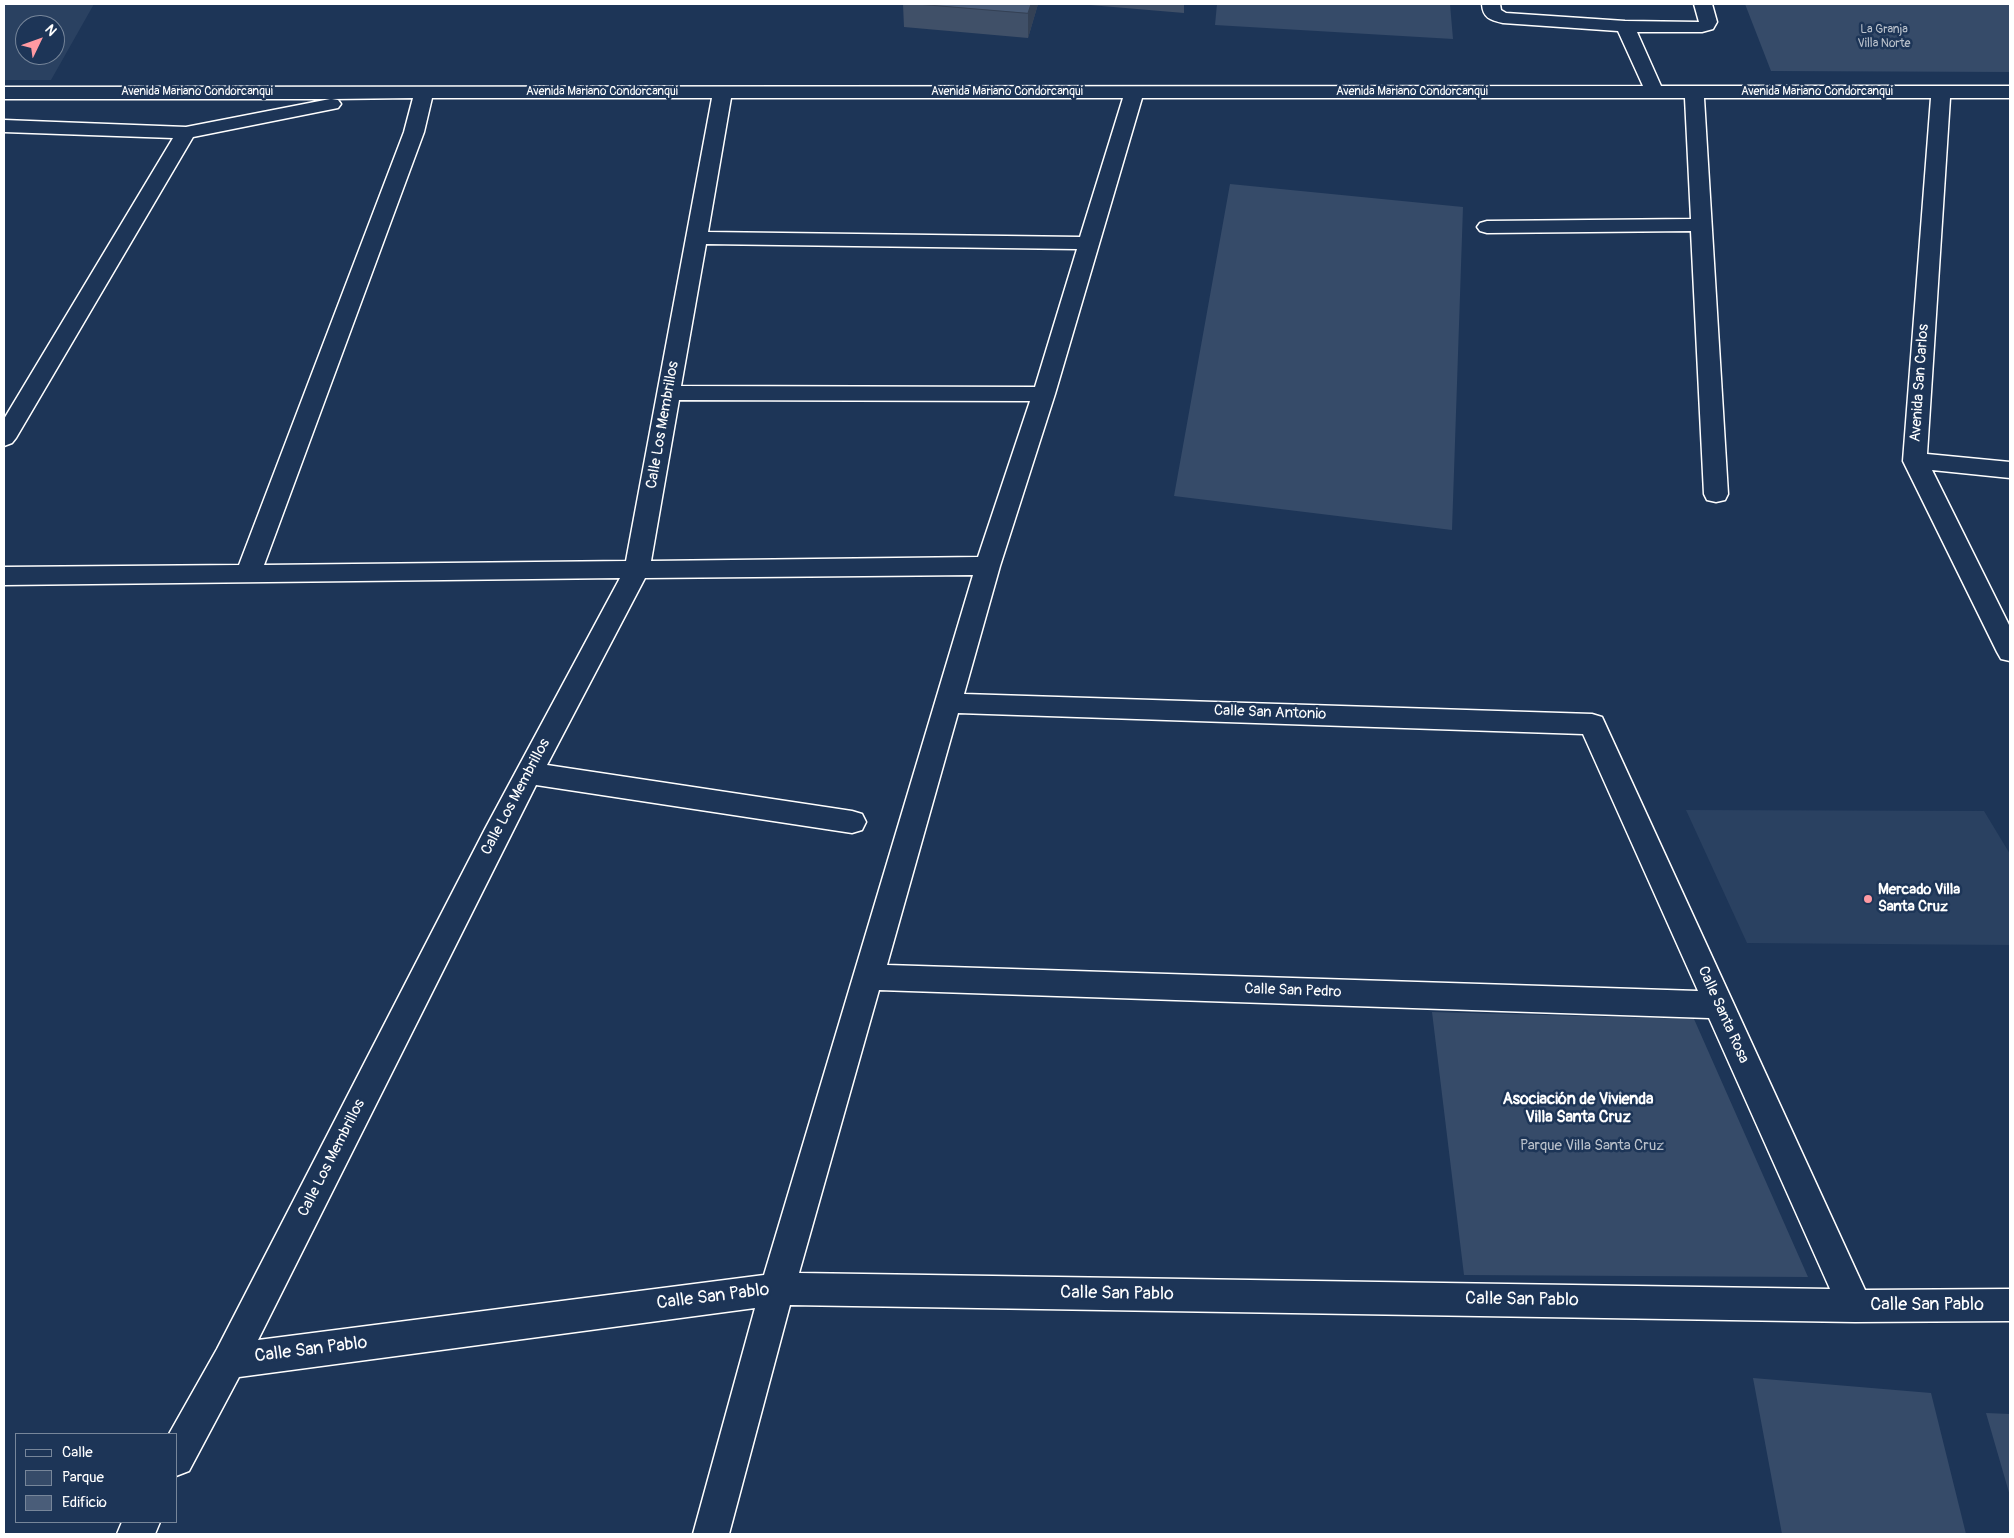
<!DOCTYPE html>
<html>
<head>
<meta charset="utf-8">
<style>
  body { margin:0 }
  #map { position:relative; width:2014px; height:1538px; overflow:hidden; background:#1d3557; font-family:Pangolin,sans-serif }
  canvas { display:block }
  .frame { position:absolute; inset:0; border:5px solid #fff; pointer-events:none }
  .legend { position:absolute; left:15px; top:1433px; width:162px; height:90px; box-sizing:border-box; background:#1d3557; border:1px solid #77869a; margin:0; padding:6px 9px; list-style:none; font-size:15px; color:#fff }
  .legend li { display:flex; align-items:center; gap:10px; height:25px }
  .legend b { width:25px; border:1px solid #77869a }
  .north { position:absolute; left:15px; top:15px; width:50px; height:50px; box-sizing:border-box; background:#1d3557; border:1px solid #77869a; border-radius:50%; rotate:48deg; font-size:14px; font-weight:700; line-height:20px; text-align:center; color:#fff }
  .north::after { content:''; display:block; margin:auto; width:18px; height:22px; background:#ff9aa2; clip-path:polygon(50% 0,100% 100%,50% 72%,0 100%) }
</style>
</head>
<body>
<div id="map">
<canvas width="2014" height="1538"></canvas>
<div class="frame"></div>
<ul class="legend">
<li><b style="height:6px;background:#1d3557"></b>Calle</li>
<li><b style="height:14px;background:#364b69"></b>Parque</li>
<li><b style="height:14px;background:#4a5d79"></b>Edificio</li>
</ul>
<div class="north">N</div>
</div>
<script>
const ctx = document.querySelector('canvas').getContext('2d');
ctx.lineJoin = 'round';
function paint(path, color) { ctx.fillStyle = color; ctx.fill(path, 'evenodd'); }
function strokePath(path, color, width, dash) { ctx.strokeStyle = color; ctx.lineWidth = width; ctx.lineCap = dash ? 'butt' : 'round'; ctx.setLineDash(dash || []); ctx.stroke(path); }
function write(font, color, halo, rows, align = 'center') {
  ctx.font = font + ' Pangolin,sans-serif'; ctx.lineWidth = 5; ctx.setLineDash([]); ctx.textBaseline = 'middle'; ctx.strokeStyle = halo; ctx.fillStyle = color; for (const [text, x, y, turn = 0] of rows) {
    ctx.save(); ctx.translate(x, y); ctx.rotate((+turn || 0) * Math.PI / 180); ctx.textAlign = isNaN(turn) ? turn : align; if (halo) ctx.strokeText(text, 0, 0); ctx.fillText(text, 0, 0); ctx.restore();
  }
}
const built = new Path2D(`
  M4,4H94L51,80H4ZM25,25H55V55H25Z
  M1686,810L1984,811L2010,854V945L1747,943Z`);
const green = new Path2D(`
  M1217,4H1450L1453,39L1215,25Z
  M1745,4H2010V72L1771,71Z
  M1230,184L1463,207L1452,530L1174,496Z
  M1432,1012L1694,1019L1808,1277L1464,1275Z
  M1753,1378L1931,1393L1966,1534H1782Z
  M1986,1413L2010,1414V1496Z`);
const minor = new Path2D(`
  M1482,4H1500L1501,10L1506,13L1625,21L1699,22L1694,4H1712L1717,22L1713,29L1702,32H1637L1661,86H2010V98H1950L1927,454L2010,462V478L1932,470L2010,627V661L2001,659L1997,652L1903,461L1931,98H1704L1728,494L1725,500L1716,502L1707,500L1704,494L1691,231L1487,233L1480,231L1477,227L1480,223L1487,221L1691,219L1685,98H1142L1055,394L1000,566L964,694L1592,714L1602,717L1865,1290L2010,1289V1321L1855,1322L790,1305L729,1534H693L755,1308L239,1377L189,1471L176,1476V1434H169L217,1349L485,829L620,578L4,585V567L239,565L404,132L413,98L332,99L338,100L341,104L338,108L193,137L16,438L12,443L4,446V419L173,138L4,132V120L186,127L330,99H4V87L1643,86L1618,31L1503,23C1490,20 1483,18 1482,4ZM432,98H712L626,561L264,565L424,132ZM731,98H1123L1080,237L708,232ZM706,244L1077,249L1035,387L681,386ZM679,400L1030,401L978,557L651,561ZM973,575L764,1275L258,1340L536,785L852,833L862,830L866,822L862,814L852,811L547,765L645,578ZM958,713L1583,734L1698,991L887,965ZM879,990L1709,1018L1830,1289L799,1273Z
  M122,1522H160L155,1534H117Z`);
const wall = new Path2D(`
  M903,4H1038L1028,38L904,27Z
  M1078,4H1184V13Z`);
const shadedWall = new Path2D(`
  M1031,4H1038L1028,38V13Z`);
const building = new Path2D(`
  M917,4H1031L1028,13Z`);
const markers = [
  [1868,899,5,"#ff9aa2"]
];
const farParknames = [
  ["La Granja",1884,30],
  ["Villa Norte",1884,44]
];
const farStreetnames = [
  ["Avenida Mariano Condorcanqui",197,92],
  ["Avenida Mariano Condorcanqui",602,92],
  ["Avenida Mariano Condorcanqui",1007,92],
  ["Avenida Mariano Condorcanqui",1412,92],
  ["Avenida Mariano Condorcanqui",1817,92]
];
const streetNames = [
  ["Avenida San Carlos",1920,383,-86],
  ["Calle Los Membrillos",663,425,-80],
  ["Calle San Antonio",1270,713,2],
  ["Calle Los Membrillos",516,797,-62],
  ["Calle San Pedro",1293,991,2],
  ["Calle Santa Rosa",1723,1015,66],
  ["Calle Los Membrillos",332,1158,-63]
];
const poiNames = [
  ["Mercado Villa",1878,890],
  ["Santa Cruz",1878,907]
];
const parkNames = [
  ["Parque Villa Santa Cruz",1592,1146]
];
const neighbourhoodNames = [
  ["Asociación de Vivienda",1578,1100],
  ["Villa Santa Cruz",1578,1118]
];
const nearStreetnames = [
  ["Calle San Pablo",1117,1294,1],
  ["Calle San Pablo",713,1297,-7],
  ["Calle San Pablo",1522,1300,1],
  ["Calle San Pablo",1927,1305],
  ["Calle San Pablo",311,1350,-7]
];
paint(built, '#2a4161');
paint(green, '#364b69');
strokePath(minor, '#fff', 3);
paint(minor, '#1d3557');
paint(wall, '#405068');
paint(shadedWall, '#344155');
paint(building, '#4a5d79');
strokePath(building, '#344155', 1);
for (const [x, y, r, color] of markers) { const dot = new Path2D(); dot.arc(x, y, r, 0, 2 * Math.PI); ctx.fillStyle = color; ctx.fill(dot); strokePath(dot, '#1d3557', 2); }
write('12px', '#b9c0ca', '#1d3557', farParknames);
write('12px', '#fff', '#1d3557', farStreetnames);
write('15px', '#fff', '#1d3557', streetNames);
write('bold 15px', '#fff', '#1d3557', poiNames, 'left');
write('15px', '#b9c0ca', '#1d3557', parkNames);
write('bold 16px', '#fff', '#1d3557', neighbourhoodNames);
write('18px', '#fff', '#1d3557', nearStreetnames);
</script>
</body>
</html>
